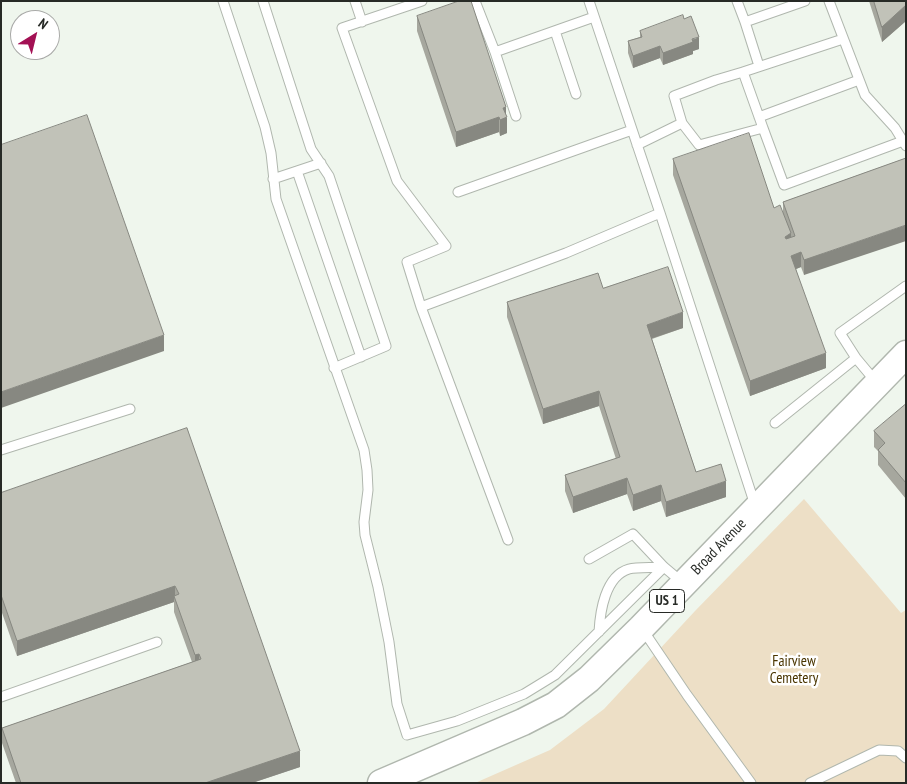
<!DOCTYPE html>
<html>
<head>
<meta charset="utf-8">
<style>
  body { margin:0 }
  #map { position:relative; width:907px; height:784px; overflow:hidden; background:#eff6ed; font-family:"PT Sans Narrow",sans-serif }
  canvas { display:block }
  .frame { position:absolute; inset:0; border:2px solid #272a26; pointer-events:none }
  .north { position:absolute; left:10px; top:10px; width:50px; height:50px; box-sizing:border-box; background:#fff; border:1px solid #a9aaa8; border-radius:50%; rotate:36deg; font-size:14px; font-weight:700; line-height:20px; text-align:center; color:#272a26 }
  .north::after { content:''; display:block; margin:auto; width:18px; height:22px; background:#a31154; clip-path:polygon(50% 0,100% 100%,50% 72%,0 100%) }
</style>
</head>
<body>
<div id="map">
<canvas width="907" height="784"></canvas>
<div class="frame"></div>
<div class="north">N</div>
</div>
<script>
const ctx = document.querySelector('canvas').getContext('2d');
ctx.lineJoin = 'round';
function paint(path, color) { ctx.fillStyle = color; ctx.fill(path, 'evenodd'); }
function strokePath(path, color, width, dash) { ctx.strokeStyle = color; ctx.lineWidth = width; ctx.lineCap = dash ? 'butt' : 'round'; ctx.setLineDash(dash || []); ctx.stroke(path); }
function write(font, color, halo, rows, align = 'center') {
  ctx.font = font + ' "PT Sans Narrow",sans-serif'; ctx.lineWidth = 5; ctx.setLineDash([]); ctx.textBaseline = 'middle'; ctx.strokeStyle = halo; ctx.fillStyle = color; for (const [text, x, y, turn = 0] of rows) {
    ctx.save(); ctx.translate(x, y); ctx.rotate((+turn || 0) * Math.PI / 180); ctx.textAlign = isNaN(turn) ? turn : align; if (halo) ctx.strokeText(text, 0, 0); ctx.fillText(text, 0, 0); ctx.restore();
  }
}
const green = new Path2D(`
  M804,499L901,613L906,610V783H475L550,750L604,709L695,611Z`);
const lane = new Path2D(`
  M223,1L265,127L271,153L276,199L364,450L367,470L368,490L364,522L365,535L378,587L389,642L397,704L407,735L457,721L524,694L555,675L664,567
  M263,1L311,149L329,176L386,346L334,368
  M355,1L362,22
  M475,1L495,52L594,17
  M589,1L660,213L755,505
  M737,1L745,22L805,1
  M829,1L865,95L895,128L906,146
  M745,22L759,66
  M555,31L576,94
  M495,52L516,116
  M743,72L843,39
  M759,117L859,80
  M763,128L784,185L903,141
  M637,145L682,123L674,96L716,80L743,72L763,128L699,145L682,123
  M297,171L361,357
  M273,179L321,163
  M458,192L632,130
  M421,307L407,262L446,246L397,181L342,28L422,1
  M876,382L856,358L840,333L906,286
  M775,423L856,358
  M1,450L130,409
  M508,540L421,307L566,253L660,213
  M589,559L633,534L664,567L683,583
  M643,630L687,695L751,783
  M599,632C600,612 605,576 629,569C637,567 654,568 664,567
  M1,697L157,642
  M810,783L879,750L898,751L906,758`);
const primary = new Path2D(`
  M381,783L523,722L556,705L589,679L641,628L906,354`);
const wall = new Path2D(`
  M869,1H906V21L882,42Z
  M417,16L506,115L507,133L500,136L499,132L456,147L417,31Z
  M684,19L699,49L693,51V54L663,65L660,58L633,68L628,53V41L640,37V31Z
  M906,158L804,275L801,267L796,269L826,368L750,396L673,175V159L774,208L783,213V202Z
  M507,302L683,328L652,339L696,472L726,497L666,517L661,501L633,511L627,494L573,513L565,491V475L616,459L599,406L543,424L507,317Z
  M906,404V499L878,465V451L874,447V431Z
  M187,428L300,767L252,783H16L2,743V728L192,662L174,612V602L17,656L1,610V493Z`);
const shadedWall = new Path2D(`
  M906,5V21L882,42V27Z
  M699,37V49L693,51V54L663,65V53Z
  M660,46V58L633,68V56Z
  M506,107V118L507,117V133L500,136V120L503,108Z
  M499,117V132L456,147V132Z
  M906,225V241L804,275V260Z
  M791,233V249L785,237Z
  M801,252V267L791,271V256Z
  M683,312V328L647,340V325Z
  M164,335V351L1,408V392Z
  M826,353V368L750,396V381Z
  M599,391V406L543,424V409Z
  M627,478V494L573,513V497Z
  M726,481V497L666,517V502Z
  M661,485V501L633,511V495Z
  M175,586V600L174,596V602L17,656V641Z
  M199,654V669L195,671V655Z
  M300,751V767L252,783H205Z`);
const building = new Path2D(`
  M459,1H471L506,107L503,108L507,117L500,120L499,117L456,132L417,16Z
  M874,1H906V5L882,27Z
  M683,15L684,19L691,16L699,37L692,39L693,42L663,53L660,46L633,56L628,41L642,37L640,31Z
  M87,115L164,335L1,392V145Z
  M749,133L774,208L780,205L791,233L785,237L786,239L795,236L783,202L906,158V225L804,260L801,252L791,256L826,353L750,381L673,159Z
  M668,267L683,312L647,325L696,472L721,464L726,481L666,502L661,485L633,495L627,478L573,497L565,475L620,457L599,391L543,409L507,302L598,273L603,288Z
  M906,404V483L878,450L885,443L874,431Z
  M187,428L300,751L205,783H21L2,728L201,659L199,654L195,655L174,596L179,594L175,586L17,641L1,595V493Z`);
const shields = [
  [667,601,35]
];
const shieldNames = [
  ["US 1",667,601]
];
const streetNames = [
  ["Broad Avenue",719,547,-46]
];
const parkNames = [
  ["Fairview",794,662],
  ["Cemetery",794,679]
];
paint(green, '#eddfc6');
strokePath(lane, '#b0b7ae', 11);
strokePath(primary, '#b0b7ae', 29);
strokePath(lane, '#fff', 9);
strokePath(primary, '#fff', 26);
paint(wall, '#a6a79e');
paint(shadedWall, '#878881');
paint(building, '#c1c2b8');
strokePath(building, '#878881', 1);
for (const [x, y, w] of shields) { const box = new Path2D(); box.roundRect(x - w / 2, y - 11.5, w, 23, 4); ctx.fillStyle = '#fff'; ctx.fill(box); strokePath(box, '#272a26', 1); }
write('bold 14px', '#272a26', null, shieldNames);
write('15px', '#272a26', '#fff', streetNames);
write('15px', '#4a3500', '#fff', parkNames);
</script>
</body>
</html>
